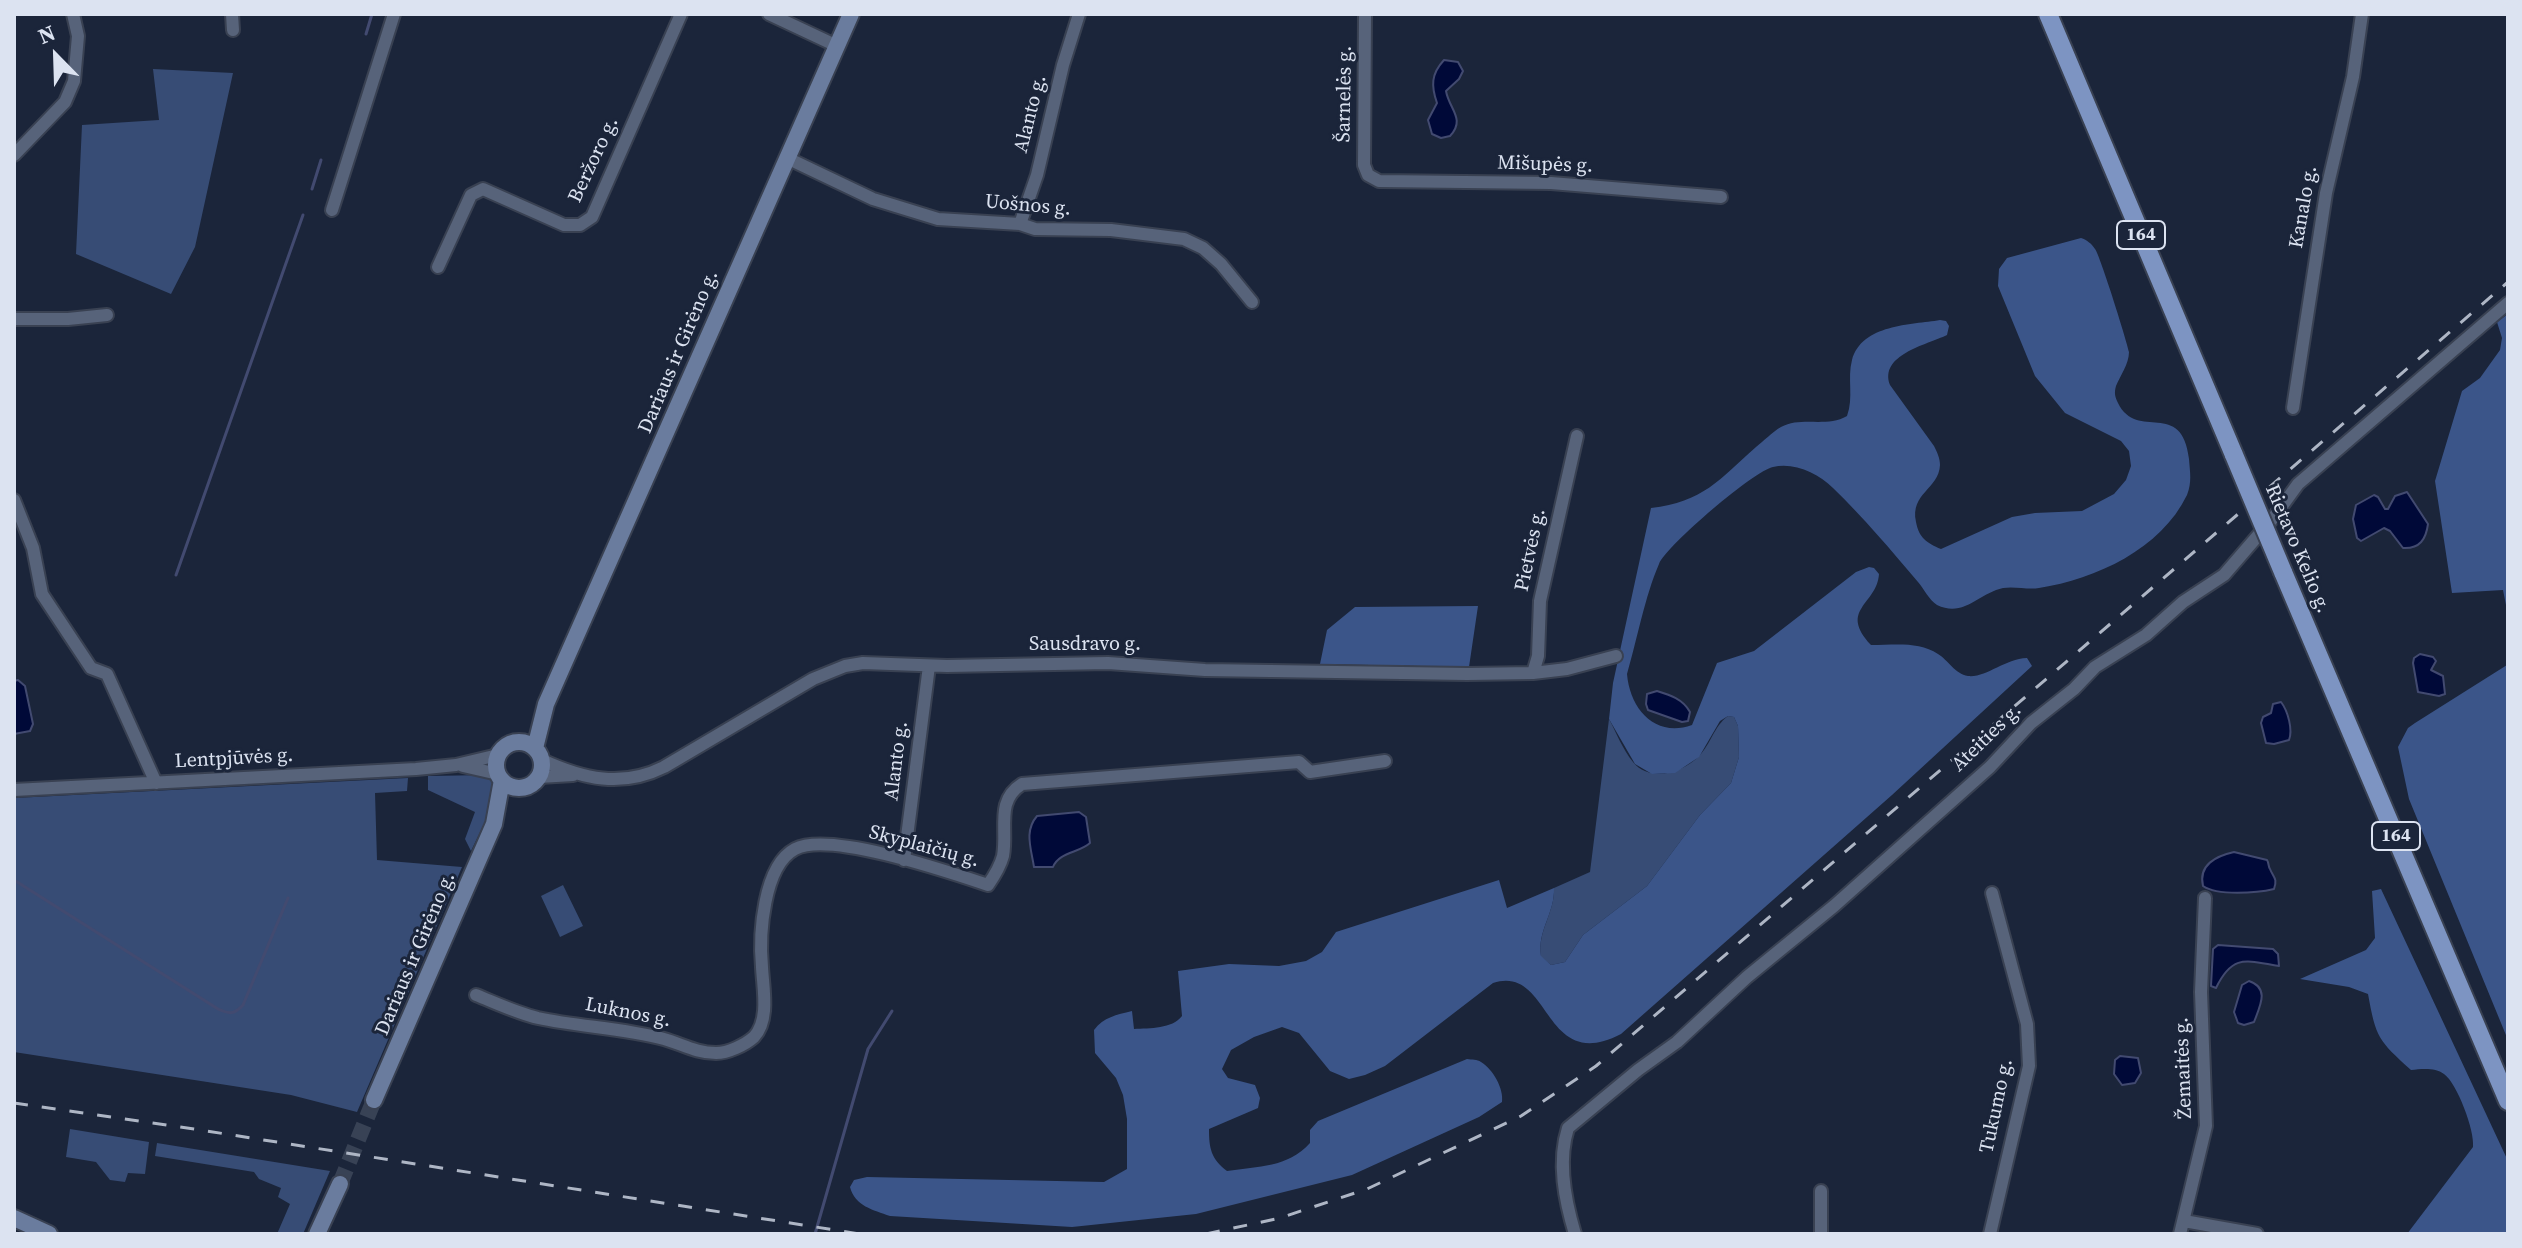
<!DOCTYPE html>
<html>
<head>
<meta charset="utf-8">
<style>
  body { margin:0 }
  #map { position:relative; width:2522px; height:1248px; overflow:hidden; background:#1b253a; font-family:"Source Serif 4",serif }
  canvas { display:block }
  .frame { position:absolute; inset:0; border:16px solid #dce3f1; pointer-events:none }
  .north { position:absolute; left:16px; top:16px; width:80px; height:80px; -webkit-text-stroke:6px #1b253a; paint-order:stroke; rotate:337deg; font-size:22px; font-weight:700; line-height:32px; text-align:center; color:#dce3f1 }
  .north::after { content:''; display:block; margin:auto; width:28px; height:36px; background:#dce3f1; clip-path:polygon(50% 0,100% 100%,50% 72%,0 100%) }
</style>
</head>
<body>
<div id="map">
<canvas width="2522" height="1248"></canvas>
<div class="frame"></div>
<div class="north">N</div>
</div>
<script>
const ctx = document.querySelector('canvas').getContext('2d');
ctx.lineJoin = 'round';
function paint(path, color) { ctx.fillStyle = color; ctx.fill(path, 'evenodd'); }
function strokePath(path, color, width, dash) { ctx.strokeStyle = color; ctx.lineWidth = width; ctx.lineCap = dash ? 'butt' : 'round'; ctx.setLineDash(dash || []); ctx.stroke(path); }
function write(font, color, halo, rows, align = 'center') {
  ctx.font = font + ' "Source Serif 4",serif'; ctx.lineWidth = 6; ctx.setLineDash([]); ctx.textBaseline = 'middle'; ctx.strokeStyle = halo; ctx.fillStyle = color; for (const [text, x, y, turn = 0] of rows) {
    ctx.save(); ctx.translate(x, y); ctx.rotate((+turn || 0) * Math.PI / 180); ctx.textAlign = isNaN(turn) ? turn : align; if (halo) ctx.strokeText(text, 0, 0); ctx.fillText(text, 0, 0); ctx.restore();
  }
}
const green = new Path2D(`
  M153,69L233,73L195,247L171,294L76,254L82,125L159,120Z
  M1728,716L1734,717L1738,726L1739,757L1731,783L1700,815L1647,886L1583,935L1565,962L1551,965L1541,957C1537,931 1555,913 1554,888L1590,872L1609,719C1616,732 1623,750 1633,762C1650,783 1683,773 1699,756C1711,744 1714,726 1728,716Z
  M487,775L496,786L495,801L471,851L465,839L475,812L428,790V776Z
  M408,778L407,791L375,793L377,860L462,867L357,1112L291,1095L14,1052V798Z
  M563,885L583,926L560,937L541,896Z
  M70,1129L149,1142L145,1174L128,1173L125,1182L110,1180L96,1162L66,1157Z
  M157,1143L330,1171L303,1234H277L290,1204L278,1197L281,1188L259,1179L254,1172L155,1156Z`);
const forest = new Path2D(`
  M2081,238C2087,240 2092,244 2095,249C2100,255 2128,345 2129,352C2129,364 2120,376 2116,386C2114,393 2115,397 2118,403C2137,442 2182,398 2189,459C2190,473 2192,482 2187,495C2161,549 2096,579 2039,588C2028,590 2015,586 2003,588C1979,593 1964,618 1937,605C1929,600 1924,589 1918,582C1891,550 1863,517 1833,488C1818,473 1794,462 1773,467C1755,470 1667,545 1659,564C1645,596 1637,640 1627,674C1630,709 1655,738 1692,725L1717,663L1754,651L1856,572L1869,567L1874,568L1879,574C1877,605 1838,609 1871,645C1894,645 1919,641 1938,654C1948,660 1955,674 1968,676C1986,678 2004,659 2027,658L2032,666L1892,795L1621,1034C1542,1075 1552,964 1493,983L1385,1066L1365,1075L1349,1079L1330,1071L1299,1033L1282,1027L1254,1037L1231,1050L1222,1069L1228,1078L1255,1085L1260,1098L1258,1108L1209,1129C1209,1148 1211,1159 1227,1171C1259,1166 1287,1168 1310,1143V1130L1318,1121L1467,1059C1472,1060 1477,1059 1481,1062C1493,1069 1504,1089 1502,1102L1479,1117L1352,1175L1196,1214L1072,1227L890,1216C873,1210 855,1206 850,1187L854,1180L867,1177L1104,1182L1127,1169V1119L1123,1095L1116,1078L1095,1053L1094,1030C1104,1017 1116,1015 1132,1011L1134,1029C1150,1028 1172,1029 1182,1016L1178,971L1229,964L1279,966L1306,961L1322,952L1336,932L1499,880L1507,908L1554,888C1555,913 1537,931 1541,956L1551,965L1565,962L1583,935L1647,886L1700,815L1731,783L1739,757L1738,726L1734,717L1728,716L1720,721L1699,757L1675,773L1652,774L1635,764L1609,719L1613,683L1651,508C1703,502 1719,480 1756,447C1764,441 1772,432 1781,427C1802,416 1826,428 1847,416C1854,397 1847,379 1852,360C1862,324 1911,325 1940,320L1946,321L1949,326L1947,335C1926,345 1879,355 1890,385L1934,446C1937,452 1940,458 1940,465C1939,489 1910,493 1916,522C1919,538 1927,543 1941,549L2012,517L2035,513L2082,511L2114,494L2126,480L2131,466L2129,451L2121,441L2065,413L2035,376L1998,286L1999,269L2007,258Z
  M2508,314V615L2503,590L2452,593L2435,481L2462,391L2480,378L2500,350L2502,338L2497,322Z
  M1478,606L1469,667L1320,664L1327,630L1355,607Z
  M2508,658V1040L2409,799L2398,747L2408,728L2415,723L2507,665Z
  M2381,889L2508,1161V1234H2407L2473,1147C2475,1131 2457,1083 2444,1074C2435,1067 2421,1069 2411,1070C2378,1040 2376,1038 2368,994L2349,987L2300,979L2366,950L2375,938L2372,891Z`);
const water = new Path2D(`
  M1444,60L1458,62L1463,71L1459,79L1446,91C1449,109 1466,119 1450,136L1441,138L1432,134L1428,120L1437,103C1431,86 1431,74 1444,60Z
  M2407,492L2428,524C2426,539 2420,549 2403,548L2390,531L2384,528L2361,541L2357,538L2353,519L2356,505L2374,495L2378,497L2385,509H2388L2395,496Z
  M2420,654L2433,657L2436,661L2431,670L2443,676L2445,694L2439,696L2418,692L2413,663L2414,658Z
  M18,680L25,686L33,724L30,731L14,734V681Z
  M1657,691C1670,695 1683,699 1690,712L1688,721L1682,722L1648,710L1646,704L1647,694Z
  M2281,702C2288,711 2293,730 2289,740L2274,744L2266,743L2261,723L2263,717L2271,713L2273,704Z
  M1079,812L1086,817L1090,843C1079,853 1059,852 1053,867H1034C1031,848 1024,831 1037,816Z
  M2234,852L2267,860C2269,863 2268,866 2270,869C2273,877 2278,878 2274,889C2257,893 2217,896 2203,886C2198,865 2216,856 2234,852Z
  M2218,945L2273,949L2278,954L2279,966C2247,961 2233,953 2216,988L2211,986L2213,949Z
  M2249,981C2270,988 2260,1006 2254,1022L2244,1025L2238,1023L2234,1012L2242,985Z
  M2120,1056L2138,1058L2141,1073L2135,1083L2122,1085L2114,1074L2115,1060Z`);
const stream = new Path2D(`
  M366,34L372,14
  M312,189L321,160
  M176,575L303,215
  M14,880L218,1009C229,1014 234,1015 243,1005L288,898
  M815,1234L868,1049L892,1011`);
const secondaryTunnel = new Path2D(`
  M340,1184L374,1100`);
const street = new Path2D(`
  M232,14L233,30
  M769,14L837,46
  M1365,14L1364,165L1368,175L1379,181L1551,183L1721,197
  M14,155L65,102L74,81L78,36L73,14
  M787,158L873,199L938,219L1020,224L1035,229L1111,230L1184,239L1203,248L1221,264L1252,302
  M332,210L394,14
  M1020,224L1037,175L1063,65L1079,14
  M438,267L471,195L483,189L564,225H580L592,217L681,14
  M14,319H68L107,315
  M2293,408L2326,193L2353,77L2362,14
  M14,500L33,548L42,594L91,668L107,674L156,783
  M1533,673L1538,656L1540,601L1577,436
  M542,760C583,779 622,788 664,767L813,679L845,666L863,663L947,666L1108,663L1205,670L1467,674L1533,673L1567,669L1616,656
  M463,766L498,774
  M539,777L573,775
  M14,790L416,769L456,765L498,755
  M904,860L929,666
  M476,995C496,1003 517,1013 538,1018C580,1027 623,1028 664,1039C682,1044 696,1053 716,1053C728,1053 745,1045 754,1037C770,1020 763,988 762,967C759,935 763,866 795,849C830,831 949,872 988,885C995,875 1000,867 1003,856C1008,829 995,801 1022,784L1299,762L1310,772L1385,761
  M1821,1191V1234
  M2184,1221L2257,1234
  M1575,1234C1565,1201 1557,1162 1568,1128L1638,1070L1677,1042L1747,977L1834,906L1990,767L2031,723L2074,689L2095,667L2146,635L2183,602L2224,575L2274,517L2298,484L2508,303
  M1990,1234L2029,1066L2027,1024L1992,893
  M2180,1234L2206,1126L2201,992L2205,898`);
const secondary = new Path2D(`
  M496 765a23 23 0 1 1 46 0a23 23 0 1 1-46 0Z
  M535,748L546,704L851,14
  M374,1100L494,824L502,780
  M14,1218L49,1234
  M317,1234L340,1184`);
const primary = new Path2D(`
  M2048,14L2234,455
  M2283,572L2508,1101`);
const rail = new Path2D(`
  M14,1103L194,1129L860,1234
  M1206,1234L1280,1218L1367,1189L1521,1116L1596,1066L2508,282`);
const primaryBridge = new Path2D(`
  M2234,455L2283,572`);
const shields = [
  [2141,235,48],
  [2396,836,48]
];
const shieldNames = [
  ["164",2141,235],
  ["164",2396,836]
];
const streetNames = [
  ["Šarnelės g.",1345,94,-89],
  ["Alanto g.",1031,114,-76],
  ["Beržoro g.",594,160,-65],
  ["Mišupės g.",1545,165,2],
  ["Uošnos g.",1028,206,5],
  ["Kanalo g.",2304,207,-80],
  ["Dariaus ir Girėno g.",679,352,-67],
  ["Rietavo Kelio g.",2297,549,67],
  ["Pietvės g.",1531,550,-78],
  ["Sausdravo g.",1085,645],
  ["Ateities g.",1987,738,-44],
  ["Lentpjūvės g.",234,759,-3],
  ["Alanto g.",897,761,-83],
  ["Skyplaičių g.",924,847,15],
  ["Dariaus ir Girėno g.",416,954,-67],
  ["Luknos g.",628,1013,11],
  ["Žemaitės g.",2184,1068,-92],
  ["Tukumo g.",1997,1106,-78]
];
paint(green, '#374c75');
paint(forest, '#3b5589');
paint(water, '#000938');
strokePath(water, '#424a70', 2);
strokePath(stream, '#424a70', 3);
strokePath(secondaryTunnel, '#384255', 16, [16, 8]);
strokePath(street, '#394152', 16);
strokePath(secondary, '#394152', 20);
strokePath(primary, '#394152', 22);
strokePath(street, '#57637a', 12);
strokePath(secondary, '#6a7c9e', 16);
strokePath(primary, '#7d94c2', 18);
strokePath(rail, '#aeb6c5', 3, [14, 14]);
strokePath(primaryBridge, '#394152', 22, []);
strokePath(primaryBridge, '#7d94c2', 18);
for (const [x, y, w] of shields) { const box = new Path2D(); box.roundRect(x - w / 2, y - 14, w, 28, 6); ctx.fillStyle = '#1b253a'; ctx.fill(box); strokePath(box, '#dce3f1', 2); }
write('bold 18px', '#dce3f1', null, shieldNames);
write('20px', '#dce3f1', '#1b253a', streetNames);
</script>
</body>
</html>
